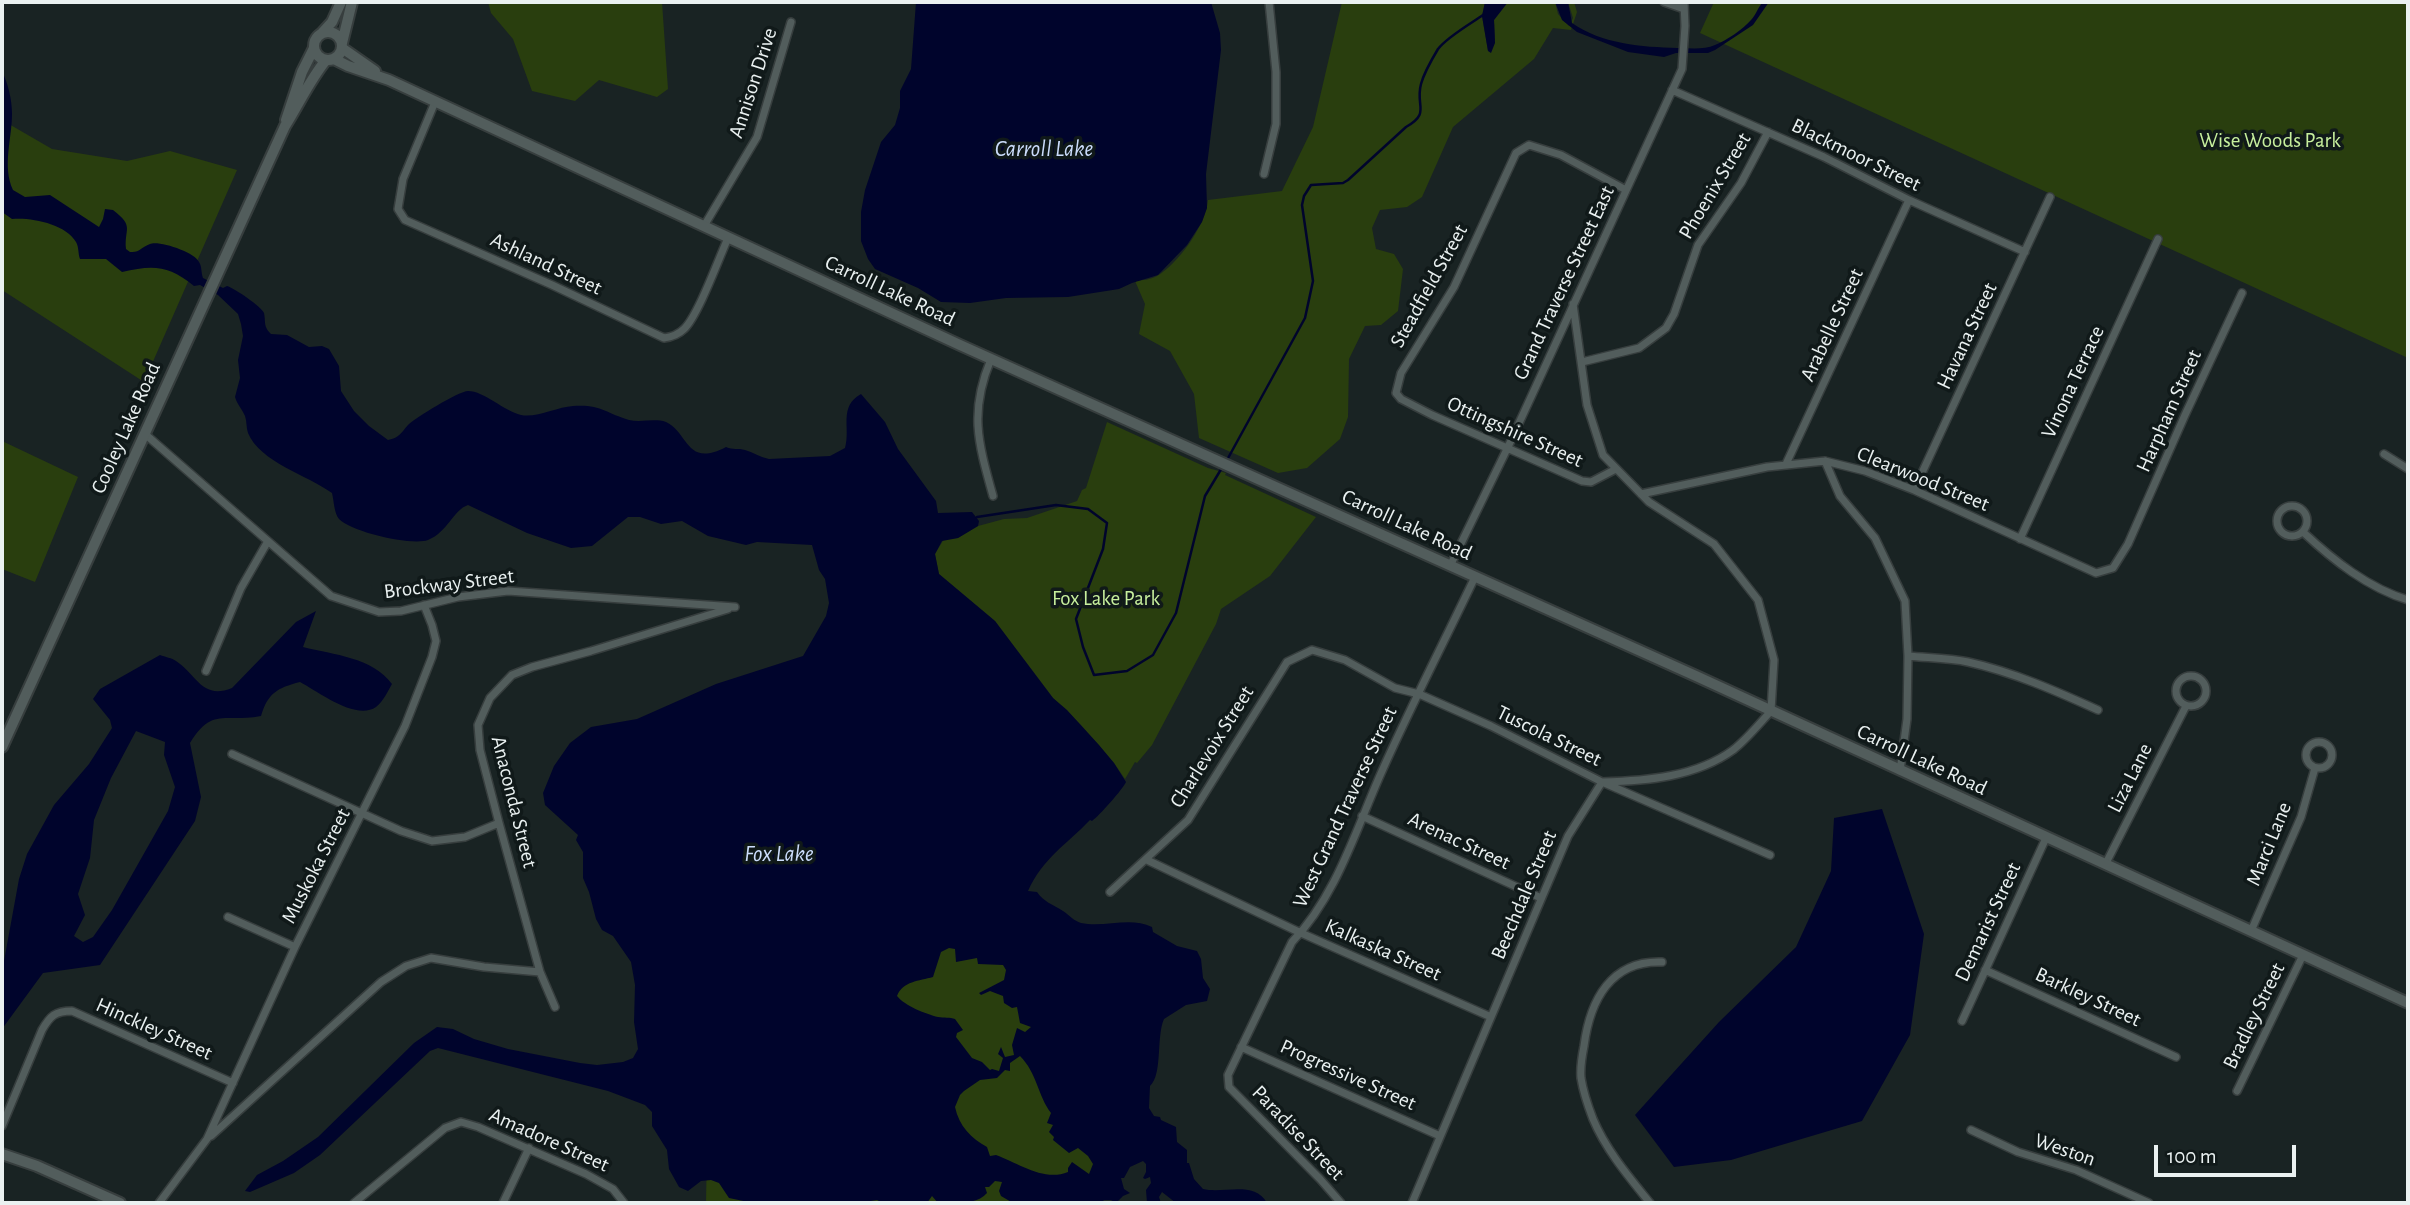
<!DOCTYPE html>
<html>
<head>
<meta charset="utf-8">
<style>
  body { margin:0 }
  #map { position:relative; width:2410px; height:1205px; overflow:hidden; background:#192323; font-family:"Alegreya Sans",sans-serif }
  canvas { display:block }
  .frame { position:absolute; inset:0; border:4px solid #eaf1f1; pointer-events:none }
  .scale { position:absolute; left:2154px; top:1145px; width:142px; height:32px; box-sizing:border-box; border:4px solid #eaf1f1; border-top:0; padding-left:9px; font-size:21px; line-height:24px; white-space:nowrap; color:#eaf1f1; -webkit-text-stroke:5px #101919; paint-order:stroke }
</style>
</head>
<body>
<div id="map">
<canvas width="2410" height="1205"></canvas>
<div class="frame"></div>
<div class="scale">100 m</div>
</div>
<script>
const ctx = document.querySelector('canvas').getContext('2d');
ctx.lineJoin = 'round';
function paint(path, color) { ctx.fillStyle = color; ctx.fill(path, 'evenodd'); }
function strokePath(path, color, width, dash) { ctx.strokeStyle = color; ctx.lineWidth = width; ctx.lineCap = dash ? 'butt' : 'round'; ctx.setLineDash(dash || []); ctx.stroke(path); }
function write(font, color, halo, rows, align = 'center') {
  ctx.font = font + ' "Alegreya Sans",sans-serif'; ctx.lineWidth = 7; ctx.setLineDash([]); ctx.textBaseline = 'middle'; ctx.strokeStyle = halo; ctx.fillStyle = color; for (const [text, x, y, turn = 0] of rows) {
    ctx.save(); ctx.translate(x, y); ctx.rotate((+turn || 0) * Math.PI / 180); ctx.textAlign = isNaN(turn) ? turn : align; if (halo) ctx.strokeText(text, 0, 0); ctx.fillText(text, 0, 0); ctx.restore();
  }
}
const green = new Path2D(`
  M488,2H662L668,89L657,97L599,80L575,101L532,91L513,39L491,13Z
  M1342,2H1485L1482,16L1488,51L1495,39L1494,20L1508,2H1555L1558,14L1569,26L1573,18L1568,2H1574L1577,12L1571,30L1553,28L1534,59L1453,127L1422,197L1407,207L1380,210L1372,228L1376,249L1394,254L1403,269L1398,311L1381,325L1365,326L1349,359L1348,417L1340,439L1307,468L1278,473L1199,438L1194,394L1170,351L1139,334L1145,304L1135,281C1143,280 1150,280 1157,276C1178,264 1206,225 1208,200L1282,191L1313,127Z
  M1714,2H2408V358L1700,33Z
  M2,120L52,149L127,161L170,151L237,170L144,382L2,290Z
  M1107,422L1208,468L1226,473L1225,475L1316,517L1270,576L1221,609L1216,624L1152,745L1137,763L1135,762L1125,779L1114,763L1080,724L1053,698L995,621L939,574L935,554L944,539L958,538L978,526L1004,519L1027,518L1077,501L1082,490L1086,488Z
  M2,441L78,477L35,582L2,569Z
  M914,935L1013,938L1107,1172L1048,1203H706L707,1147Z`);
const water = new Path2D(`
  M916,2H1211L1220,33L1221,50L1206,174L1207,208L1202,222L1187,245L1158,275L1132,283L1119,289L1068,297L1006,298L970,303L941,302L918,288L875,269L868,259L861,241V212L865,190L881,142L895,125L900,108V91L911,69Z
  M1485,2H1508L1494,20L1495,43L1491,53L1488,51L1482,16Z
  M1555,2H1568L1572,23C1602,44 1642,47 1677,48C1690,48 1704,50 1715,45C1727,40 1742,30 1751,20C1756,15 1758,7 1763,2H1769L1753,25L1715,50L1708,53H1676L1664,57L1628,52L1577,32L1562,20Z
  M2,71C8,84 12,99 12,114C12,139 2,166 13,190L25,197L50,195L99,227L103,219L105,209L113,210C135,227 124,228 126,249L130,252C140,253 141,247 150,244C158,240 195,252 199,262C202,266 201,273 203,278L223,288L227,286C234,288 262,307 264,313C266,323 263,326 271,334L287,335L309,347L322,346L329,349L339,366L341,391L354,411L369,426L388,440C399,438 401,433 408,425C415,418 459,391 468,391C484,391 504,411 521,415C537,418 557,407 573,406C600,404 606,413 629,420C641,423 654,418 666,422C689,433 686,468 726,447C733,450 738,448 745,450C753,452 759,457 769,459L830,456L845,448C851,428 838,407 861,394L885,422L898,449L936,501L938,513L972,512L979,521L978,526L958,538L942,541L935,554L939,574L995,621L1053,698L1067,710L1099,745L1114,763L1126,782C1123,789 1099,816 1092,821L1090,820C1066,845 1043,858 1028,891L1037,892C1044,902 1052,904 1063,911C1069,915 1074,921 1081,923C1105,928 1130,916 1152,927L1153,932L1177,946L1197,951L1201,959L1203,978L1210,989L1207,1001L1186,1005L1164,1019C1156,1037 1163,1074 1150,1086L1149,1108L1154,1116L1160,1117L1161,1120L1176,1127L1177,1142L1187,1150V1163H1189L1194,1179L1203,1189C1224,1194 1254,1180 1267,1203H1176L1162,1192L1159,1197L1161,1203H1147L1146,1190L1151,1183L1150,1177L1145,1179L1143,1178L1146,1172V1164L1143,1161L1130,1167L1124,1178H1121L1124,1189L1130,1193L1123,1196L1116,1203L1111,1200H1104L1101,1203H1013L1001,1196L999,1191L1002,1182L995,1181L989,1187H985L987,1193C977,1205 954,1203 938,1203L932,1196L927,1203H883L877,1200L858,1203H753L729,1198L719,1183L711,1180L701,1181L688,1191L679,1187L669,1169L667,1150L652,1126V1112L645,1105L608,1091L438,1048L430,1051L320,1155L294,1173L250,1192L245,1191L257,1175L283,1161L318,1137L414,1043L437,1027L453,1029L474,1039L508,1049L580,1063L597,1065L623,1062L633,1058L638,1049L634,1022L635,985L631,962L613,936L602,930L596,919L589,892L583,878V852L576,840L578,835L545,805L543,793L554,766L570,743L591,727L637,719L716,684L803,656L826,616L829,603L825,579L819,570L812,545L757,542L746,545L708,536L682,521L661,524L640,517H628L592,546L571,548L527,533L468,505C453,510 448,532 428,540C412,546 351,532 339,519C334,513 334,501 332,493C307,475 260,462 248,433C246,427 247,422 245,416C242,409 237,404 235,397L240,378L238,360L243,336L241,324L238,314L218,295L200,285L194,286C168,265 153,265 122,272L106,259H80C78,254 79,247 76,242C66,224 31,217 12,219L2,212ZM949,948L955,949L956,962L977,958L978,964L1003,965L1006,970L1004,980L979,993L981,995L990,991L1003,996L1004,1003L1012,1008L1017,1007L1020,1023L1031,1027L1025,1032L1017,1028L1012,1045L1014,1055L1005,1057L1001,1047L998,1054L1003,1058L999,1071L992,1069L990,1070L982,1062L972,1058L956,1037L957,1033L963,1030L955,1019C950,1017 944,1018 938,1017C926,1014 905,1006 897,996C903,981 919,981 933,977L941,952ZM1020,1056C1037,1073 1038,1096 1051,1113L1047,1123L1053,1125L1049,1132L1054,1137L1053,1140L1069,1153L1078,1148L1088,1156L1093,1164L1089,1174L1072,1162L1068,1168V1172C1044,1182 1018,1163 996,1155L990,1156L987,1147C971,1138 959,1126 955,1107L960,1095L964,1091L980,1080L997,1078L1005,1070L1010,1071V1063Z
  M316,611L303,647C334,655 372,657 392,684C388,691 383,702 376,707C356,721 319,692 300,682C277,688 268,693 261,716C224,723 212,707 190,743L201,797L195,821L100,965L43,973L2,1029V972L19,879L27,854L54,805L89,764L112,728L110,720L93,699L100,689L160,655C165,657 172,658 176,661C197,675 202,700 232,688L296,622ZM136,731L165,742L164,755L175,787L168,811L112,910L93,937L83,942L74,936L85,915L78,894L90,858L94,820L111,778Z
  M1882,809L1924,934L1910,1035L1862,1121L1731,1160L1674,1167L1635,1115L1719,1022L1796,947L1831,871L1834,818Z`);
const stream = new Path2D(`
  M1227,460L1305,318L1313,281L1302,205L1304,196L1311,185L1343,183L1348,180L1406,127C1431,113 1415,106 1421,84C1424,73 1432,59 1438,49C1447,37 1470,24 1483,15
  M977,517L1056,505L1088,509L1107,523L1103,549L1076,619L1083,647L1094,675L1127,671L1153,655L1176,613L1205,496L1223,466`);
const street = new Path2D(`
  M1664,2L1684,9
  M1672,90L1824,157L1909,200L2025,252
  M435,102L403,179L398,209L405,220L552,285L664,338C672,337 678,335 684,329C698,316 719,258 728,238
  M1264,174L1276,124V72L1269,2
  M704,226L757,137L791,22
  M991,359C969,412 978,442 993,496
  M1582,362L1639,348L1666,328L1674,314L1698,245L1741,183L1768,132
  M145,434L331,596L379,612L401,611L458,597L508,591L735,607
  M2384,454L2408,469
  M1825,461L1840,496L1875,538L1905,601L1908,656L1907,719L1900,771
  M1786,464L1909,200
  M1616,469L1591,482L1582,481L1432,415L1401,399L1396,393L1401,373L1454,287L1516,153L1529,145L1561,155L1626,190
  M1914,490L2050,197
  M1641,494L1767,467L1825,461L1865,471L1914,490L2096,573L2113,568L2128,544L2185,415L2242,293
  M2277 521a15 15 0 1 1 30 0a15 15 0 1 1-30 0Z
  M2303,532C2333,560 2368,588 2408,600
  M2020,539L2158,239
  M1450,566L1508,447L1682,69L1685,26L1684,2
  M1908,656C1928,658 1949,658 1968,662C2013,672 2056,691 2098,710
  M206,671L241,588L268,541
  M2176 691a15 15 0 1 1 30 0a15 15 0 1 1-30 0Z
  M2306 755a13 13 0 1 1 26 0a13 13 0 1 1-26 0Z
  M232,754L401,831L432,841L465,837L499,823
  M1362,816L1541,898
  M1147,860L1301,933L1491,1017
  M2105,865L2186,706
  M1110,892L1188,820L1287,662L1312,650L1345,660L1395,688L1419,694L1491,726L1602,782L1770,855
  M228,917L295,947
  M2251,931L2301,817L2315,768
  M1985,970L2176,1057
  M555,1007L540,972L499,823L480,750L478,725L490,698L512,675L532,667L591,651L728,609
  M1962,1021L2046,838
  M1241,1047L1440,1136
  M2237,1091L2303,955
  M2,1126L42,1030C50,1016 55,1011 72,1011L233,1083
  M1971,1130L2018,1152L2076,1170L2149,1203
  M211,1136L381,982L406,966L431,958L484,967L540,972
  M159,1203L207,1139L295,947L405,726L432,657L436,641L432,625L424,605
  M354,1203L445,1128L461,1122L478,1127L586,1174L613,1189L624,1203
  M503,1203L529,1148
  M1341,1203L1320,1179L1229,1087L1228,1075L1292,942C1337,895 1356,829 1382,771C1411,706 1444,642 1475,577
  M1412,1203L1568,836L1602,782C1646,781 1696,777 1733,750C1747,739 1759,724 1771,711L1774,660L1758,600L1714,544L1649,502L1603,455L1587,405L1573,304
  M1650,1203C1629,1177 1606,1150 1593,1119C1588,1106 1583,1091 1581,1078C1580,1068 1582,1056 1584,1046C1590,1000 1611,960 1662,962`);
const secondary = new Path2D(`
  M314 46a14 14 0 1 1 28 0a14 14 0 1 1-28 0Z
  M322,33L332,22L341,2
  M342,43L352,2
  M342,48L375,71
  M334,59L348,66L389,80L960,345L1696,676L2408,1003
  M286,120L302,72L314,48
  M2,747L285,126C299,104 309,81 326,60
  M2,1154L37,1166L120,1203`);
const streetNames = [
  ["Annison Drive",753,83,-72],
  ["Blackmoor Street",1856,155,26],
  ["Phoenix Street",1715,186,-59],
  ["Ashland Street",546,264,25],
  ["Grand Traverse Street East",1564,283,-65],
  ["Steadfield Street",1429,286,-61],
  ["Carroll Lake Road",890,291,25],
  ["Arabelle Street",1832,325,-65],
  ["Havana Street",1967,336,-65],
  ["Vinona Terrace",2073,382,-65],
  ["Harpham Street",2169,411,-66],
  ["Cooley Lake Road",126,428,-66],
  ["Ottingshire Street",1515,432,24],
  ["Clearwood Street",1923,479,22],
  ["Carroll Lake Road",1407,525,25],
  ["Brockway Street",449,584,-7],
  ["Tuscola Street",1549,736,26],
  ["Charlevoix Street",1212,747,-58],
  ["Carroll Lake Road",1922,760,25],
  ["Liza Lane",2130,778,-63],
  ["Anaconda Street",514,802,76],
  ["West Grand Traverse Street",1345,807,-65],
  ["Arenac Street",1459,841,25],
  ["Marci Lane",2269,844,-68],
  ["Muskoka Street",316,866,-63],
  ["Beechdale Street",1524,895,-67],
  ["Demarist Street",1988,922,-65],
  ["Kalkaska Street",1383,950,24],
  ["Barkley Street",2088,997,25],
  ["Bradley Street",2254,1016,-64],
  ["Hinckley Street",154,1029,24],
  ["Progressive Street",1348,1075,24],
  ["Paradise Street",1298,1133,46],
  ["Amadore Street",549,1140,24],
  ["Weston",2065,1150,19]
];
const parkNames = [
  ["Wise Woods Park",2270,141],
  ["Fox Lake Park",1106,599]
];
const waterNames = [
  ["Carroll Lake",1044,149],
  ["Fox Lake",779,854]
];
paint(green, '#293e0e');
paint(water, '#00042c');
strokePath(stream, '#00042c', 2.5);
strokePath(street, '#373e3e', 10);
strokePath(secondary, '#373e3e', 14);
strokePath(street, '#525d5c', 7);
strokePath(secondary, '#525d5c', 10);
write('21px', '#eaf1f1', '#101919', streetNames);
write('21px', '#c7ef9d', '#101919', parkNames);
write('italic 23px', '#cbdcfb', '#101919', waterNames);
</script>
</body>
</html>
